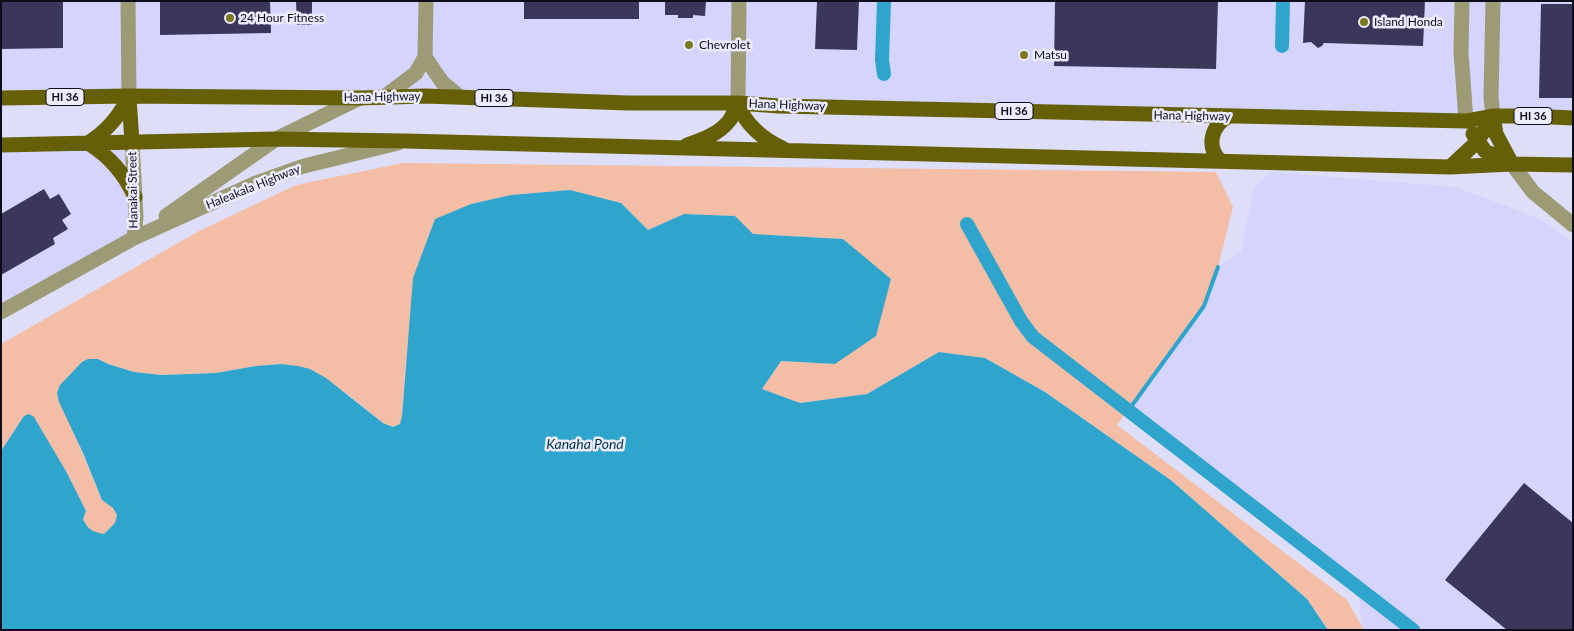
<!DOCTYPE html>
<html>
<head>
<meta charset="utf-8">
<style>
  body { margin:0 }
  #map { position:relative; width:1574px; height:631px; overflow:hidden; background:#dedef9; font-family:Lato,sans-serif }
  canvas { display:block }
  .frame { position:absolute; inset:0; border:2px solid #0d0c1b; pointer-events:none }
</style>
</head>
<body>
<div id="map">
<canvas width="1574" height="631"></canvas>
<div class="frame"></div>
</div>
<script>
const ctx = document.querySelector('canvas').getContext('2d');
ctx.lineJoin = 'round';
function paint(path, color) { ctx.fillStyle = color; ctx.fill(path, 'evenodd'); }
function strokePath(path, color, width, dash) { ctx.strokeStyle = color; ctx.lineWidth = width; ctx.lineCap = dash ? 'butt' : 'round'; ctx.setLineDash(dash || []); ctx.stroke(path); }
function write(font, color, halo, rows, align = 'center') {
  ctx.font = font + ' Lato,sans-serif'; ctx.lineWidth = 5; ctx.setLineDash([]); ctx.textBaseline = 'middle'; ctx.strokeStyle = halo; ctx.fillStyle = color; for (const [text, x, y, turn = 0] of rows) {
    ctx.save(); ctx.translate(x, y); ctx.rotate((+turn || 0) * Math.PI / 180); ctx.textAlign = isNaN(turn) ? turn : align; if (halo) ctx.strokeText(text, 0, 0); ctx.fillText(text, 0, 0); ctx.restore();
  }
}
const built = new Path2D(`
  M1,1H1573V118L779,106L1,98Z
  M132,142L133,238L1,312V145Z
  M1271,172L1456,187L1538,218L1573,242V630H1364L1361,622L1358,587L1128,411L1204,306L1218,267L1241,252L1254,187Z`);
const green = new Path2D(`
  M403,163L1216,172L1233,207L1218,267L1204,306L1117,425L1347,600L1364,630H1328L1307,599L1172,481L1045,392L985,358L939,352L867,394L799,403L762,389L781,361L835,364L844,239L752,234L735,216L684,214L648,230L621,203L570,190L511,195L471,204L406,359L402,416L400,424L393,427L383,423L350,396L310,369L281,364L256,366L216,373L161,375L134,372L108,364L98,359L82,362L61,385L57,393L102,500L113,508L117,515L115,523L104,534C92,532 88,530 83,519L86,511L67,473L24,416L1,451V344L199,231L296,185Z`);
const water = new Path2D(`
  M570,190L621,203L648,230L684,214L735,216L753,234L843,239L891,279L876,336L835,364L781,361L762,389L800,403L867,394L939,352L985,358L1045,392L1172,481L1307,599L1328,630H1V451L24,416L29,414L34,417L67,473L86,511L83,519C88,530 93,532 104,534L115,523L117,515L113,508L102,500L83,453L59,402L57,393L60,385L82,362L88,359H98L108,364L134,372L161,375L216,373L256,366L281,364L298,366L310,369L326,378L383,423L393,427L400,424L402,416L413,278L435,219L471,204L511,195Z`);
const stream = new Path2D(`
  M1128,411L1204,306L1218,267`);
const canal = new Path2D(`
  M884,1L882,60L884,74
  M1282,46L1283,1
  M967,224L1021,321L1033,337L1413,630`);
const building = new Path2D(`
  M1,1H63V48L1,49Z
  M160,1H270L271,33L160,35Z
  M296,1H312V25H297Z
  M524,1H639V19H524Z
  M665,1H706L705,16L693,15V18H678V15H665Z
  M817,1H859L857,50L815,49Z
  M1055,1H1218L1216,69L1054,66Z
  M1305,1H1425L1423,46L1324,43L1322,46L1318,48L1311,42L1303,43Z
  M1541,4H1573V98H1539Z
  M44,189L50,199L59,194L71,214L62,220L68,229L53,238L55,244L1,275V214Z
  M1524,483L1573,523V630H1507L1445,580Z`);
const minor = new Path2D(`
  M128,1L129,96
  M425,57L442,82L460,97
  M384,97L416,73L425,57L426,1`);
const tertiary = new Path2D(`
  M1462,1L1461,52L1466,121
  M738,103L739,1
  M1493,116L1491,97L1493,1
  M132,142L136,217L134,238
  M1512,164L1533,192L1573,225
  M166,216L276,139L360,98
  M1,312L134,238L256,183L304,166L398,143`);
const primary = new Path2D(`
  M1,98L129,96L360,98L425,96L628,103H738L779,106L1466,121L1493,116H1531L1573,118
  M129,98L132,142
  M738,103C744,124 764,140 784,149
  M1493,116L1496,134L1512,164
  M1473,134L1485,151L1509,162
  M88,143C110,157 124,173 135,197
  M88,143C107,131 120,116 129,96
  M1,145L276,139L405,141L1450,167L1512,164L1573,165
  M687,145C702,140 719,134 729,121C733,116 735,109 738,103
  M1220,161C1206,146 1211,126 1229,116
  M1450,167L1477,142L1493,116`);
const markers = [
  [230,18,5,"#7c781d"],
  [1364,22,5,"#7c781d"],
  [689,45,5,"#7c781d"],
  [1024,55,5,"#7c781d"]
];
const shields = [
  [65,97,38],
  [494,98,38],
  [1014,111,38],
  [1533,116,38]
];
const shieldNames = [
  ["HI 36",65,97],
  ["HI 36",494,98],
  ["HI 36",1014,111],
  ["HI 36",1533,116]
];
const poiNames = [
  ["24 Hour Fitness",240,18],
  ["Island Honda",1374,22],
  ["Chevrolet",699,45],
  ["Matsu",1034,55]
];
const streetNames = [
  ["Hana Highway",382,97,-1],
  ["Hana Highway",787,105,2],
  ["Hana Highway",1192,116,1],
  ["Haleakala Highway",253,187,-22],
  ["Hanakai Street",133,190,-91]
];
const waterNames = [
  ["Kanaha Pond",585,444]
];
paint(built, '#d5d4fd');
paint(green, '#f3bea5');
paint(water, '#2fa5ce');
strokePath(stream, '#2fa5ce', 4);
strokePath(canal, '#2fa5ce', 14);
paint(building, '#3a375b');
strokePath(minor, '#9c9b76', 15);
strokePath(tertiary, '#9c9b76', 15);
strokePath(primary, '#656008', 15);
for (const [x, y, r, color] of markers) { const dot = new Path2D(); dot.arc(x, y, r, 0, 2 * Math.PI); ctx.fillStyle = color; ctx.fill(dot); strokePath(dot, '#ececfe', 2); }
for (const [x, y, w] of shields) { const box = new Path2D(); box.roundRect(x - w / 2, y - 8.5, w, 17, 4); ctx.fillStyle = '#ececfe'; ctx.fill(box); strokePath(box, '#0d0c1b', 1); }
write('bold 11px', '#0d0c1b', null, shieldNames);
write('12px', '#0d0c1b', '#ececfe', poiNames, 'left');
write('12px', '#0d0c1b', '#ececfe', streetNames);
write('italic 14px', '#003445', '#ececfe', waterNames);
</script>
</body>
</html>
